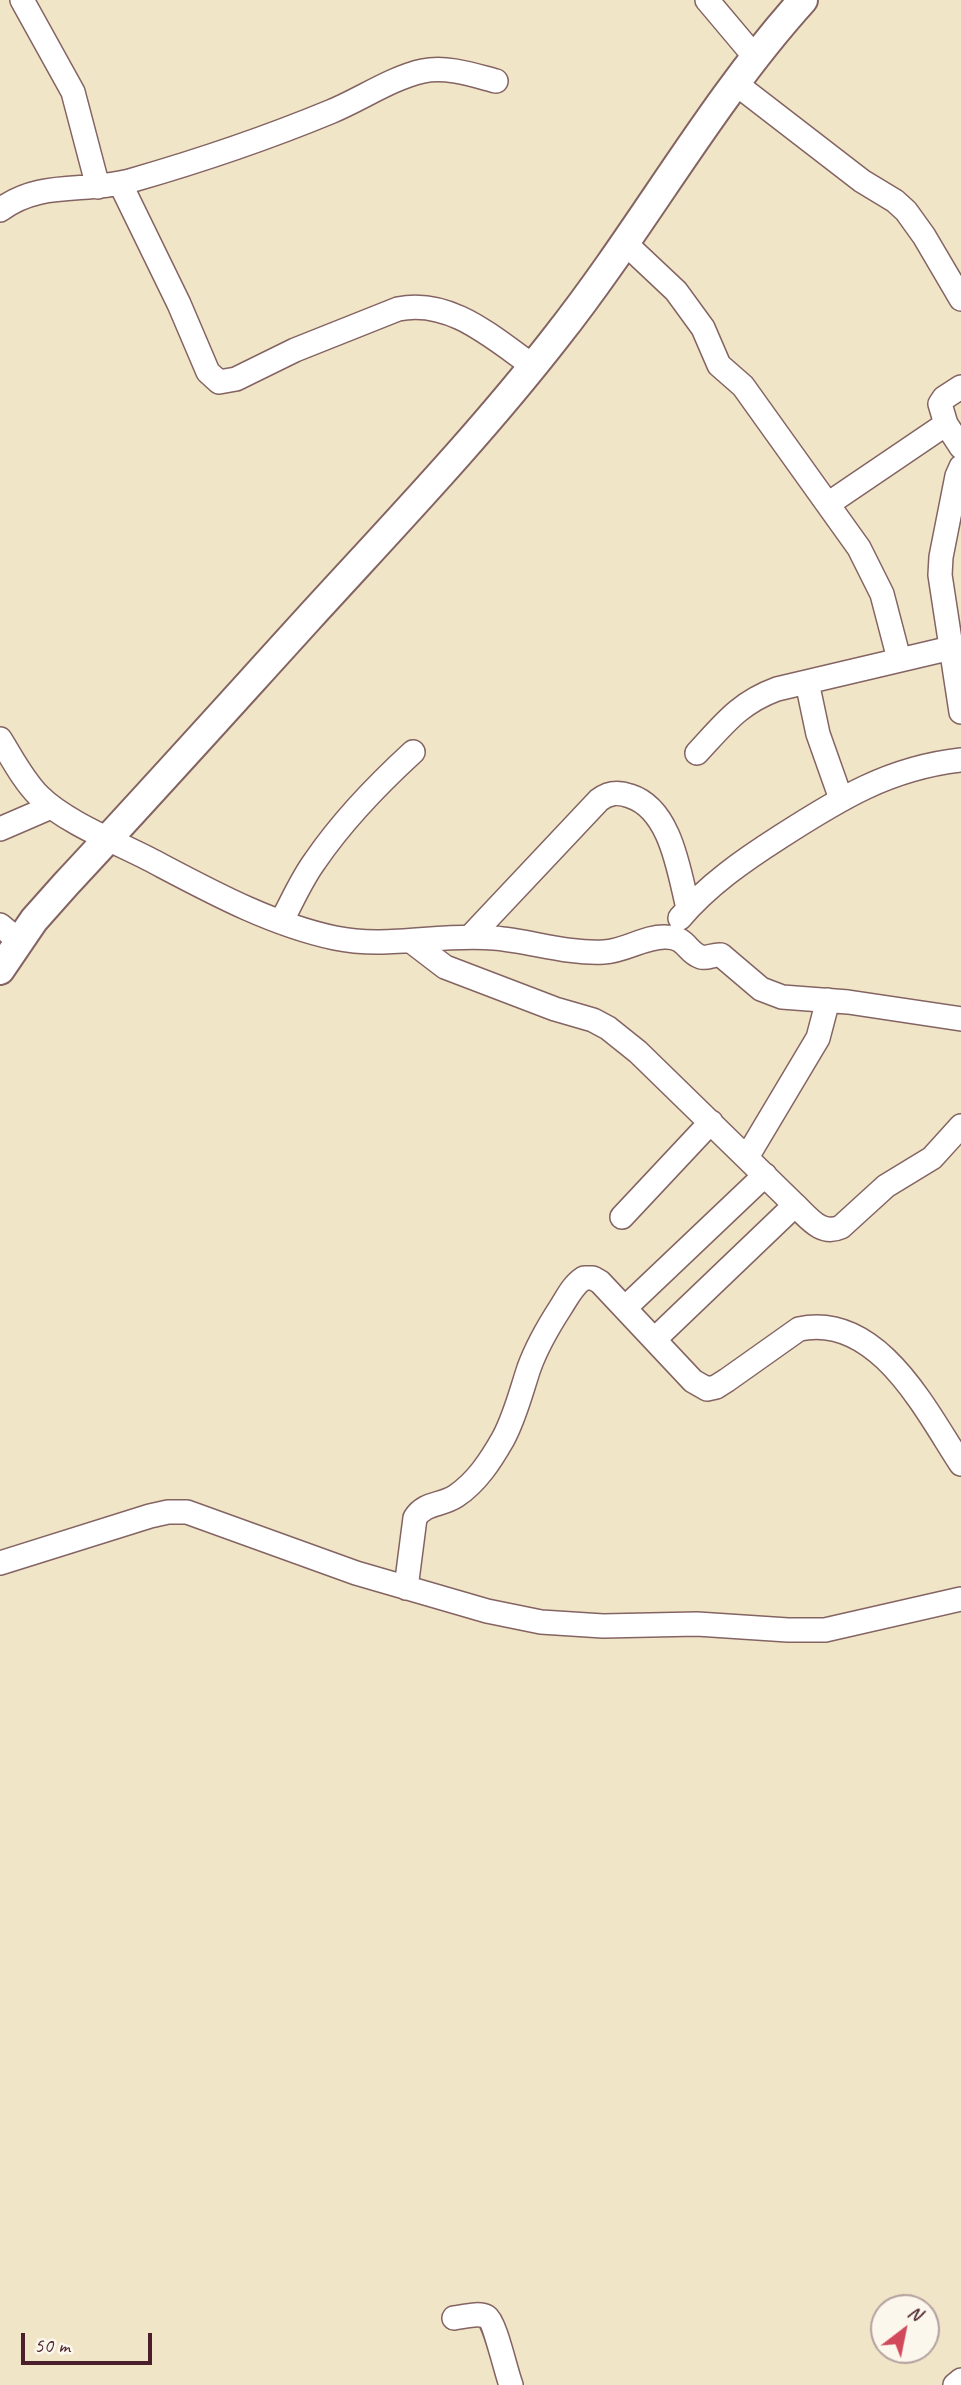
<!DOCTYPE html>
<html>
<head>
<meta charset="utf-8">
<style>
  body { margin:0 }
  #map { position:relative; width:961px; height:2385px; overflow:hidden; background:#f1e5c8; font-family:Caveat,sans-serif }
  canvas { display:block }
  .north { position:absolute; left:870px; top:2294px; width:70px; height:70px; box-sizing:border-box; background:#fbf7ec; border:2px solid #b4a19f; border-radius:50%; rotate:32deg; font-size:19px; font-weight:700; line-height:28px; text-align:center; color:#4a1f2b }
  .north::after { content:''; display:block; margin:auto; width:24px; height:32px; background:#d1495b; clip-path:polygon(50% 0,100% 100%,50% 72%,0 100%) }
  .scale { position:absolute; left:21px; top:2333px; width:131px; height:32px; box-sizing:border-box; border:4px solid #4a1f2b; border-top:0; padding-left:9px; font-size:21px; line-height:24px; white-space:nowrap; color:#4a1f2b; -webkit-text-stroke:5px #fbf7ec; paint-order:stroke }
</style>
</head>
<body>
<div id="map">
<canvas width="961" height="2385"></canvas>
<div class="north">N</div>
<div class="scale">50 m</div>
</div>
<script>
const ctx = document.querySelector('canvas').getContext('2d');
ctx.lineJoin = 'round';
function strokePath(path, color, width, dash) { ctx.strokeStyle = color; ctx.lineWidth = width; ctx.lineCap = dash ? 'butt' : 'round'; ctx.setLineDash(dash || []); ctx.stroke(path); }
const minor = new Path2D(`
  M22,0L73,92L98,187
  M707,0L755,57
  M735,83L862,181L895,201L906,211L924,236L961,299
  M120,183L179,304L208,372L219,382L236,379L295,350L398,309C450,298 493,338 533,366
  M0,210C42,179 86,194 133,180C199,161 267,138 330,112C360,100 391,78 423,71C447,66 473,75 496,81
  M625,243L676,291L703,328L719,365L743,386L859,548L882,594L899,659
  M961,387L944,398L940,404L946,424L961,447
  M961,467L957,476L941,557L940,575L961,712
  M828,504L946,424
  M807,682L818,734L841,799
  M0,739C12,758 23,780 39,796C65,822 116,842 149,859C208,890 269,924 335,938C387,949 441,933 494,938C530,941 567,954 604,952C626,951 645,936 666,937C687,937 686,952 701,957C707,959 714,954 721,955L761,989L782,997L848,1002L961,1019
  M697,753C724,724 739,703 777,689L951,648
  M0,829L51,807
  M680,918C708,885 744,860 780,837C839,799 889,768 961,760
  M281,922C292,902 301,880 315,861C343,820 377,785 413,752
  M0,925L19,941
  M470,937L599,800C609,792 619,792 630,796C671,809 679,872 688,908
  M411,941L445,967L555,1009L593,1020L608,1028L638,1052L795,1205C809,1218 821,1236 841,1227L886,1186L932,1158L961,1126
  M747,1157L818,1038L828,1000
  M622,1217L711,1122
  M625,1308L765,1175
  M655,1339L795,1205
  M0,1563L150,1516L168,1512H187L356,1573L487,1611L541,1622L603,1626L697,1624L788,1630H825L961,1599
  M406,1588L415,1518C425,1502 441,1506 456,1496C477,1482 491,1460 503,1439C515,1417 521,1392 529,1368C537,1346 548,1327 561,1307C568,1296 573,1285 584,1278H593L600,1282L693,1381L707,1389L716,1387L727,1380L799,1329C878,1312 926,1411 961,1464
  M454,2318C463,2317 479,2312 487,2317C495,2322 506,2372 511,2385
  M955,2385L961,2380`);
const major = new Path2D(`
  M0,970L34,920L66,884C148,796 228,707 308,619C393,526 480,435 557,336C643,227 710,103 803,0`);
strokePath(minor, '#846462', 26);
strokePath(major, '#846462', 32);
strokePath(minor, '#fff', 23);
strokePath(major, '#fff', 28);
</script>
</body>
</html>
